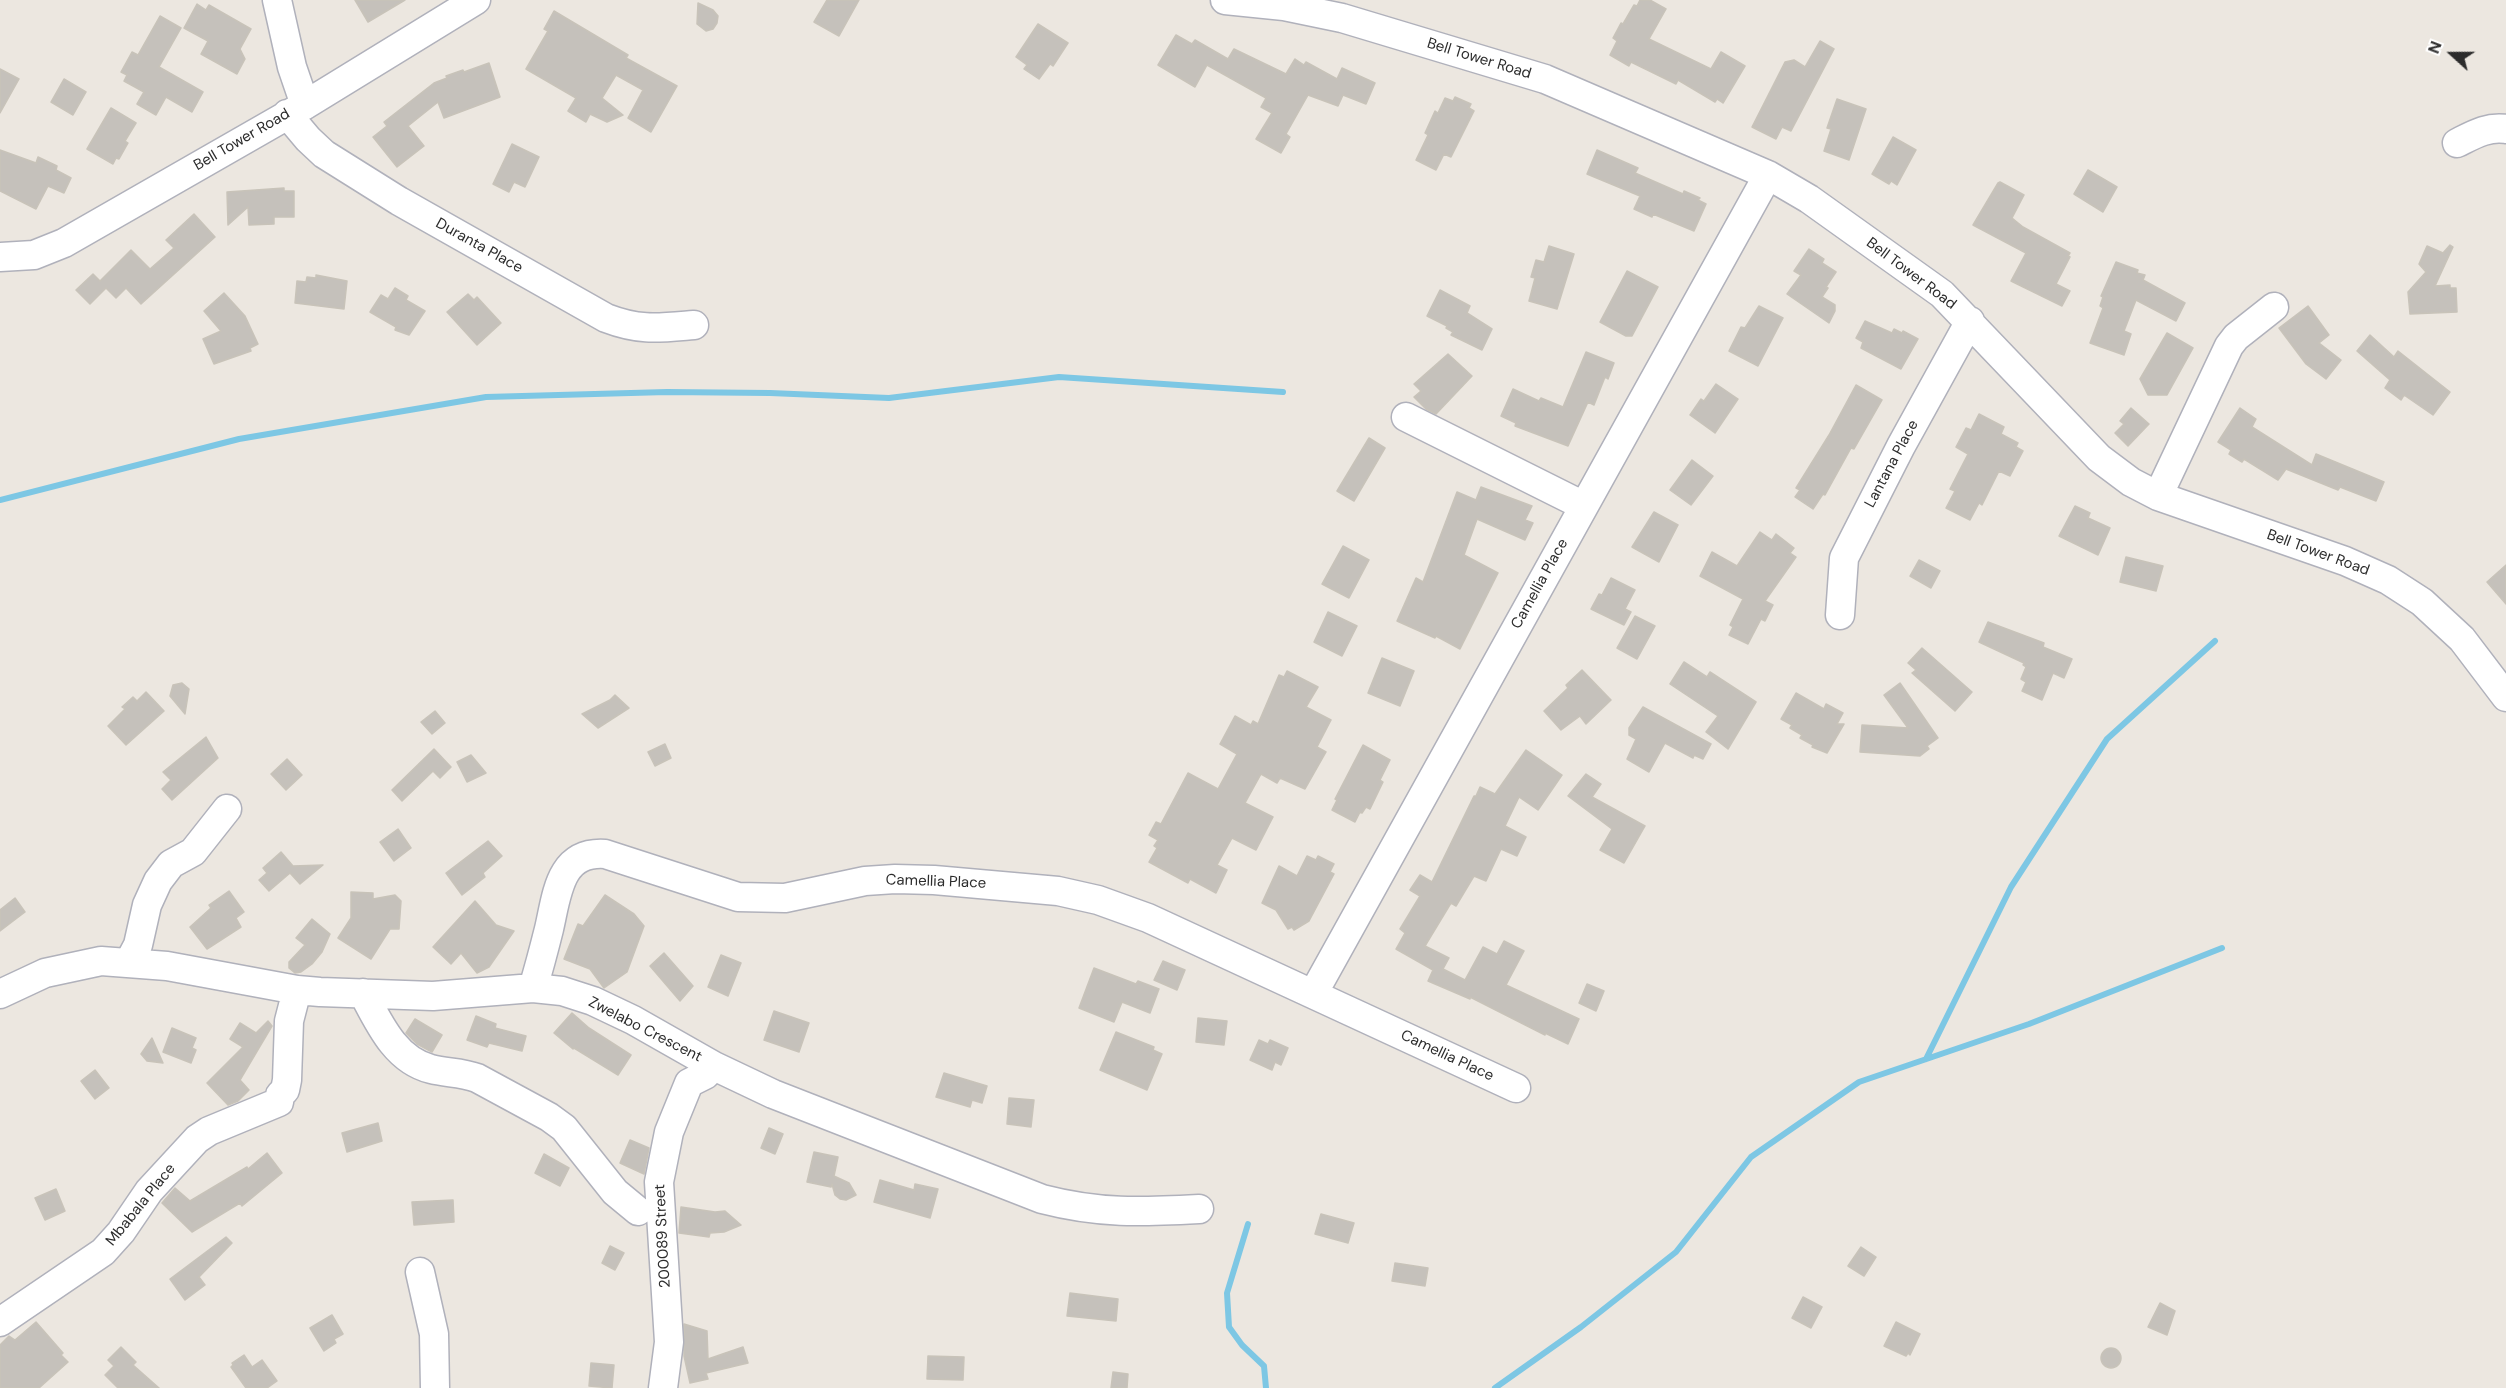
<!DOCTYPE html>
<html>
<head>
<meta charset="utf-8">
<style>
  body { margin:0 }
  #map { position:relative; width:2506px; height:1388px; overflow:hidden; background:#ece7e0; font-family:"DM Sans",sans-serif }
  canvas { display:block }
  .north { position:absolute; left:2422px; top:24px; width:60px; height:60px; -webkit-text-stroke:4px #fff; paint-order:stroke; rotate:291deg; font-size:16px; font-weight:700; line-height:24px; text-align:center; color:#2c2c2c }
  .north::after { content:''; display:block; margin:auto; width:21px; height:27px; background:#2c2c2c; clip-path:polygon(50% 0,100% 100%,50% 72%,0 100%) }
</style>
</head>
<body>
<div id="map">
<canvas width="2506" height="1388"></canvas>
<div class="north">N</div>
</div>
<script>
const ctx = document.querySelector('canvas').getContext('2d');
ctx.lineJoin = 'round';
function strokePath(path, color, width, dash) { ctx.strokeStyle = color; ctx.lineWidth = width; ctx.lineCap = dash ? 'butt' : 'round'; ctx.setLineDash(dash || []); ctx.stroke(path); }
function paint(path, color) { ctx.fillStyle = color; ctx.fill(path, 'evenodd'); }
function write(font, color, halo, rows, align = 'center') {
  ctx.font = font + ' "DM Sans",sans-serif'; ctx.lineWidth = 4.5; ctx.setLineDash([]); ctx.textBaseline = 'middle'; ctx.strokeStyle = halo; ctx.fillStyle = color; for (const [text, x, y, turn = 0] of rows) {
    ctx.save(); ctx.translate(x, y); ctx.rotate((+turn || 0) * Math.PI / 180); ctx.textAlign = isNaN(turn) ? turn : align; if (halo) ctx.strokeText(text, 0, 0); ctx.fillText(text, 0, 0); ctx.restore();
  }
}
const stream = new Path2D(`
  M0,500L239,439L486,397L667,392L770,393L889,398L1059,377L1283,392
  M1926,1059L2011,887L2107,739L2215,641
  M1248,1224L1227,1293L1229,1327L1242,1345L1264,1366L1266,1388
  M1495,1388L1581,1327L1676,1252L1751,1157L1859,1082L2029,1024L2222,948`);
const building = new Path2D(`
  M355,0H405L368,22Z
  M827,0H859L839,36L814,22Z
  M1640,0H1650L1666,9L1649,39L1711,69L1721,52L1745,66L1723,103L1717,99L1715,102L1678,80L1676,84L1631,62L1629,66L1610,55L1617,41L1613,38L1621,23L1623,24L1634,5L1637,6Z
  M698,3L713,10L718,16L717,23L713,29L706,31L697,24Z
  M197,4L206,10L209,5L251,29L240,49L245,59L237,74L201,54L208,41L184,28Z
  M554,11L628,55L626,58L677,86L651,132L628,118L643,90L616,75L602,98L623,115L607,122L590,114L586,122L568,111L576,98L526,69L548,31L544,29Z
  M160,16L181,28L159,67L203,92L192,112L166,97L156,115L137,104L144,92L124,81L127,75L121,72L132,52L138,55Z
  M1038,24L1068,43L1053,66L1050,64L1039,79L1024,69L1027,65L1016,57Z
  M1176,35L1192,44L1195,40L1228,59L1234,49L1286,74L1295,59L1304,65L1306,62L1337,79L1342,68L1375,83L1366,104L1343,95L1338,106L1308,95L1286,134L1290,137L1281,153L1256,139L1272,113L1261,107L1266,98L1207,65L1195,87L1158,65Z
  M1820,41L1834,49L1791,131L1782,127L1776,139L1752,127L1785,62L1794,60L1805,67Z
  M489,63L500,97L444,118L438,102L408,126L424,146L397,167L373,137L387,126L384,122L434,83L447,78L446,76L463,70L464,72Z
  M0,69L19,79L0,113Z
  M64,79L86,92L73,115L51,102Z
  M1455,97L1471,104L1469,108L1474,111L1451,157L1444,154L1436,170L1416,160L1428,135L1425,133L1435,111L1438,113L1445,98L1453,101Z
  M1837,99L1866,109L1849,160L1824,151L1831,129L1827,128Z
  M111,108L136,123L125,141L128,143L119,159L116,158L113,164L87,149Z
  M1893,137L1916,150L1897,185L1891,181L1889,184L1872,174Z
  M512,144L539,157L525,187L514,182L509,192L493,184Z
  M0,150L36,163L38,157L57,166L56,170L71,178L64,193L48,186L36,209L0,191Z
  M1597,150L1638,168L1635,173L1683,194L1684,191L1700,198L1698,200L1706,204L1694,231L1653,214L1652,217L1634,209L1640,196L1587,174Z
  M2088,170L2117,187L2103,212L2074,194Z
  M2000,182L2024,195L2012,218L2023,227L2070,253L2068,256L2070,257L2056,284L2070,291L2062,306L2011,281L2026,253L1973,225L1998,183Z
  M284,188V191H294V217H274V224L249,225L248,207L228,225L227,192Z
  M194,214L215,237L141,304L126,288L116,298L106,288L90,304L76,290L93,274L100,281L131,250L150,269L174,248L166,240Z
  M2450,245L2453,247L2435,286L2450,285V288H2456L2457,312L2410,314L2408,292L2426,272L2419,264L2427,246L2443,253Z
  M1549,246L1574,254L1557,309L1529,301L1535,278L1531,277L1536,260L1544,262Z
  M1809,249L1824,259L1822,263L1836,272L1826,287L1828,288L1822,297L1835,305V311L1829,323L1787,294L1801,275L1794,271Z
  M2116,262L2138,270L2137,273L2145,275L2143,280L2185,303L2176,321L2136,300L2124,331L2131,334L2124,355L2090,343L2103,308L2100,306L2103,297L2101,296Z
  M1627,271L1658,287L1632,336H1626L1600,322Z
  M316,275L347,281L344,309L295,303L297,281L306,282L307,277L316,278Z
  M395,288L408,296L406,300L425,311L409,335L395,330L396,327L370,312L381,295L388,299Z
  M1440,290L1470,306L1467,313L1492,329L1482,350L1451,335L1453,332L1446,328L1447,326L1427,316Z
  M224,293L245,316L258,344L250,348L251,351L214,364L203,339L221,331L204,311Z
  M468,294L474,300L477,297L501,323L477,345L447,312Z
  M1759,306L1783,318L1758,366L1729,351L1741,327L1745,328Z
  M2308,306L2329,335L2319,343L2341,360L2326,379L2306,364L2279,328Z
  M1865,321L1892,333L1894,329L1902,333L1903,331L1918,339L1901,369L1861,348L1863,342L1856,338Z
  M2167,333L2193,348L2167,395H2148L2140,379Z
  M2370,335L2394,357L2398,351L2450,392L2433,415L2404,395L2401,400L2385,388L2390,380L2357,351Z
  M1586,352L1614,363L1608,379L1605,377L1594,405L1588,402L1568,446L1515,426L1516,423L1501,416L1513,389L1539,401L1541,398L1563,407Z
  M1448,354L1472,376L1436,414L1426,409L1414,397L1421,391L1414,384Z
  M1716,384L1738,399L1715,433L1690,415L1701,399L1704,401Z
  M1856,385L1882,400L1854,449L1851,448L1825,495L1823,494L1813,509L1795,497L1800,490L1796,488L1829,435Z
  M2131,408L2149,424L2128,446L2115,433L2124,424L2120,421Z
  M2240,408L2256,419L2252,427L2312,465L2316,454L2384,482L2376,501L2340,487L2338,490L2286,469L2278,480L2244,459L2242,462L2229,454L2231,450L2218,442Z
  M1979,414L2004,427L2001,434L2018,443L2016,447L2023,451L2010,476L1999,471L1982,505L1979,503L1970,520L1946,508L1955,491L1950,489L1968,454L1956,447L1966,428L1971,430Z
  M1369,438L1385,448L1354,501L1337,491Z
  M1692,460L1713,476L1691,505L1670,490Z
  M1481,487L1532,506L1525,520L1533,523L1525,540L1477,519L1464,555L1498,573L1460,649L1436,636L1435,638L1397,621L1416,578L1423,582L1457,492L1476,500Z
  M2075,506L2090,513L2088,518L2110,528L2098,555L2059,536Z
  M1654,512L1678,525L1659,562L1632,547Z
  M1760,532L1772,540L1776,534L1794,548L1790,553L1796,557L1765,601L1773,605L1765,621L1761,619L1748,644L1729,635L1733,627L1730,625L1743,599L1700,576L1712,552L1737,566Z
  M1343,546L1369,560L1349,598L1322,584Z
  M2126,557L2163,566L2156,591L2120,582Z
  M1919,560L1940,571L1931,588L1910,576Z
  M2506,565V604L2487,582Z
  M1611,578L1635,590L1625,609L1631,612L1624,625L1591,609L1599,594L1602,595Z
  M1328,612L1357,626L1342,656L1314,642Z
  M1635,616L1655,626L1637,659L1617,648Z
  M1988,622L2044,643L2043,647L2072,659L2064,678L2053,673L2042,700L2022,691L2026,682L2021,679L2026,667L2023,665L2024,663L1979,642Z
  M1922,648L1972,692L1955,711L1912,673L1916,670L1908,663Z
  M1382,658L1414,671L1400,706L1368,693Z
  M1684,662L1707,677L1710,672L1756,702L1728,749L1706,732L1718,716L1670,684Z
  M1582,670L1611,700L1586,724L1580,716L1561,730L1544,711L1568,688L1566,685Z
  M1287,671L1318,687L1306,707L1331,720L1317,747L1326,752L1305,789L1280,778L1277,783L1261,774L1245,803L1273,817L1256,850L1232,838L1217,865L1227,870L1216,893L1190,879L1188,883L1149,862L1157,848L1154,846L1158,840L1149,835L1156,822L1161,824L1188,773L1218,789L1237,754L1220,744L1235,716L1251,725L1253,721L1258,724L1279,675L1284,677Z
  M182,683L189,689L185,714L170,696L173,685Z
  M1900,683L1938,738L1927,746L1929,749L1920,756L1860,752L1862,725L1908,728L1884,695Z
  M146,692L164,711L126,745L108,726L125,709L122,707L133,697L137,701Z
  M1796,693L1824,709L1826,704L1843,713L1837,724H1844L1827,753L1812,747L1813,745L1800,738L1802,735L1790,728L1792,725L1781,719Z
  M615,695L629,708L598,728L582,714L610,700Z
  M1643,707L1711,744L1703,759L1694,755L1693,758L1665,743L1649,772L1627,759L1636,739L1629,735V728Z
  M435,711L445,723L432,734L421,722Z
  M206,737L218,758L172,800L162,789L171,780L163,772Z
  M665,744L671,758L655,766L648,752Z
  M1363,745L1390,760L1380,780L1383,782L1370,809L1366,807L1362,813L1360,812L1355,822L1332,810L1337,800L1335,799Z
  M434,749L451,767L440,778L433,771L402,801L392,790Z
  M1526,750L1562,775L1538,810L1519,797L1505,826L1526,837L1517,856L1501,849L1486,881L1474,876L1456,906L1451,903L1425,946L1449,958L1443,969L1465,980L1483,947L1497,954L1504,941L1524,951L1506,985L1579,1019L1568,1044L1545,1033V1035L1470,997V999L1428,981L1433,970L1396,949L1405,933L1400,929L1420,896L1410,890L1420,875L1432,882L1474,796H1476L1480,787L1495,794Z
  M471,755L486,773L467,782L457,762Z
  M287,759L302,775L286,790L271,774Z
  M1586,774L1601,784L1592,797L1645,826L1624,863L1600,850L1612,829L1568,796Z
  M398,829L411,848L394,861L380,842Z
  M488,841L502,856L483,873L485,877L462,895L446,873Z
  M281,852L293,866L323,865L300,884L290,873L269,891L259,880L267,873L263,868Z
  M1307,856L1316,860L1318,856L1334,864L1330,872L1334,874L1309,921L1294,930L1292,927L1288,929L1276,910L1262,903L1279,866L1297,876Z
  M229,891L244,912L236,918L241,927L207,949L190,927L211,908L209,905Z
  M351,892L373,893V899L395,895L401,901L399,929H390L371,959L338,938L351,918Z
  M605,895L634,914L644,926L627,972L604,988L590,969L564,959L578,924L583,926Z
  M15,898L25,912L0,931V910Z
  M475,901L496,925L514,931L489,967L477,973L461,953L451,964L433,947Z
  M312,919L330,934L322,952L312,964L301,972L295,973L289,968V962L305,945L296,938Z
  M664,953L693,986L680,1001L650,966Z
  M721,955L741,963L728,996L708,987Z
  M1163,961L1185,970L1177,990L1154,980Z
  M1094,968L1136,984L1138,981L1159,989L1150,1013L1122,1002L1114,1022L1079,1008Z
  M1587,984L1604,991L1596,1011L1579,1003Z
  M774,1011L809,1023L799,1052L764,1040Z
  M572,1013L589,1028L631,1055L618,1075L574,1048L573,1049L554,1033Z
  M476,1016L496,1024L495,1028L526,1036L522,1051L489,1043L487,1047L467,1040Z
  M1198,1018L1227,1021L1224,1045L1196,1042Z
  M415,1019L442,1035L432,1052L417,1044L406,1033Z
  M268,1021L272,1026L240,1080L249,1090L238,1101L228,1105L207,1083L243,1047L230,1039L240,1023L256,1033Z
  M172,1028L196,1038L192,1048L196,1050L191,1063L163,1052Z
  M1116,1032L1154,1047L1153,1050L1162,1054L1147,1090L1100,1070Z
  M152,1038L163,1063L147,1061L141,1054Z
  M1259,1040L1268,1044L1270,1040L1288,1048L1281,1065L1275,1062L1272,1070L1250,1060Z
  M95,1070L109,1088L95,1099L81,1081Z
  M944,1073L987,1086L982,1103L972,1100L970,1107L936,1097Z
  M1009,1098L1034,1100L1031,1127L1007,1124Z
  M378,1123L382,1141L347,1152L342,1133Z
  M769,1128L783,1134L775,1154L761,1148Z
  M630,1140L649,1148L644,1174L620,1163Z
  M814,1152L838,1157L834,1176L849,1183L856,1195L846,1200L840,1199L835,1195L832,1184L831,1187L807,1182Z
  M267,1153L282,1173L242,1206L240,1203L192,1232L162,1203L175,1188L190,1201L247,1167L248,1169Z
  M544,1154L569,1168L560,1186L535,1173Z
  M880,1180L914,1190L915,1184L938,1189L930,1218L874,1202Z
  M56,1189L65,1211L45,1220L35,1198Z
  M453,1200L454,1222L414,1225L412,1202Z
  M681,1207L715,1212L725,1211L741,1225L724,1232L710,1233L709,1237L679,1233Z
  M1321,1214L1354,1223L1348,1243L1315,1234Z
  M226,1237L232,1243L199,1277L205,1285L185,1300L170,1279Z
  M610,1246L624,1253L615,1270L602,1263Z
  M1861,1247L1876,1257L1864,1276L1848,1266Z
  M1395,1263L1428,1268L1425,1286L1392,1281Z
  M1070,1293L1118,1299L1116,1321L1067,1316Z
  M1803,1297L1822,1307L1811,1328L1792,1318Z
  M2160,1303L2175,1311L2167,1335L2148,1327Z
  M332,1315L343,1334L334,1339L336,1343L324,1351L310,1328Z
  M36,1322L63,1353L61,1355L68,1362L39,1388H0V1345L9,1336L15,1340Z
  M1896,1322L1920,1334L1910,1355L1908,1353L1906,1356L1884,1346Z
  M684,1324L707,1331L708,1359L743,1347L748,1363L706,1373L708,1379L690,1383L684,1356Z
  M121,1347L136,1362L133,1365L159,1388H118L105,1375L114,1366L108,1360Z
  M2101 1358a10 10 0 1 1 20 0a10 10 0 1 1-20 0Z
  M244,1355L252,1367L262,1360L277,1381L267,1388H246L231,1367L233,1365L232,1363Z
  M928,1356L964,1357L963,1380L927,1379Z
  M591,1363L614,1365L612,1388L589,1386Z
  M1113,1372L1128,1374L1127,1388H1111Z`);
const minor = new Path2D(`
  M277,0L292,67L305,105
  M1225,0L1284,6L1342,18L1545,79L1768,175L1809,199L1942,294L2099,458L2131,482L2158,496L2345,561L2388,580L2422,602L2462,639L2506,697
  M287,114L308,139L324,154L399,201L606,318C640,331 658,328 694,325
  M2457,143C2473,135 2488,126 2506,129
  M0,257L34,255L64,243L305,105L476,0
  M1406,417L1584,506
  M2158,496L2229,346L2236,337L2274,307
  M1840,615L1844,558L1901,446L1970,321
  M129,962L138,945L147,905L158,881L171,864L193,852L227,809
  M533,988C539,968 544,949 549,929C557,895 559,851 605,854L738,897L785,898L865,881L895,879L934,880L1058,891L1098,900L1148,918L1516,1088
  M363,993C379,1023 395,1060 431,1069C446,1073 462,1072 477,1078L549,1117L564,1128L615,1192L638,1211
  M0,994L45,973L101,961L167,966L297,990L320,992L433,996L533,988L562,991L593,1001L633,1020L714,1066L773,1094L1042,1199C1100,1214 1140,1212 1199,1209
  M1313,994L1768,175
  M420,1272L434,1334L435,1388
  M0,1322L103,1252L121,1232L149,1191L197,1139L209,1131L279,1102L280,1095L285,1090L287,1080L289,1021L297,990
  M663,1388L669,1342L659,1182L669,1132L689,1083L705,1075L714,1066`);
const streetNames = [
  ["Bell Tower Road",1479,59,17],
  ["Bell Tower Road",242,140,-30],
  ["Duranta Place",479,246,29],
  ["Bell Tower Road",1911,274,37],
  ["Lantana Place",1892,464,-62],
  ["Bell Tower Road",2318,553,20],
  ["Camellia Place",1540,584,-61],
  ["Camellia Place",936,882,2],
  ["Zwelabo Crescent",645,1030,27],
  ["Camellia Place",1447,1056,25],
  ["Mbabala Place",141,1205,-51],
  ["200089 Street",663,1236,-93]
];
strokePath(stream, '#7dc7e4', 6);
paint(building, '#c5c1bb');
strokePath(building, '#c8c3b9', 1.5);
strokePath(minor, '#b0b1bb', 31);
strokePath(minor, '#fff', 28);
write('15px', '#2c2c2c', '#fff', streetNames);
</script>
</body>
</html>
